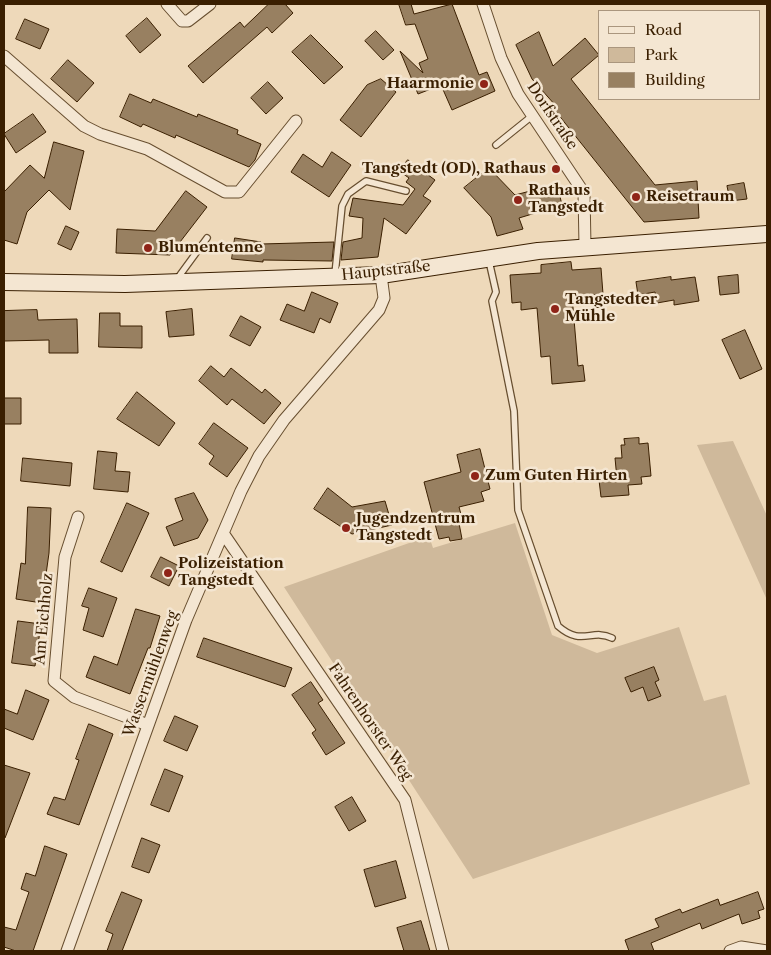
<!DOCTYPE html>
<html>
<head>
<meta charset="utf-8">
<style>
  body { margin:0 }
  #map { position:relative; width:771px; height:955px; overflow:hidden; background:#eed9ba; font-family:"Libre Caslon Text",serif }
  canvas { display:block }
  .frame { position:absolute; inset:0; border:5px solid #3a1f01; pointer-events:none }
  .legend { position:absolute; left:598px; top:10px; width:162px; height:90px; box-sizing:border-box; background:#f4e6d2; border:1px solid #aa967e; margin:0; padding:6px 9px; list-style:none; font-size:15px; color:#3a1f01 }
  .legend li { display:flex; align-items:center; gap:10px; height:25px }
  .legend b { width:25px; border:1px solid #aa967e }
</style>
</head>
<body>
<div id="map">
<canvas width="771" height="955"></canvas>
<div class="frame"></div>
<ul class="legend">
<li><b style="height:6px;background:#f4e6d2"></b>Road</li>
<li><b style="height:14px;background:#cfb99b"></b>Park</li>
<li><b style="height:14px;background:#988061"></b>Building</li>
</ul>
</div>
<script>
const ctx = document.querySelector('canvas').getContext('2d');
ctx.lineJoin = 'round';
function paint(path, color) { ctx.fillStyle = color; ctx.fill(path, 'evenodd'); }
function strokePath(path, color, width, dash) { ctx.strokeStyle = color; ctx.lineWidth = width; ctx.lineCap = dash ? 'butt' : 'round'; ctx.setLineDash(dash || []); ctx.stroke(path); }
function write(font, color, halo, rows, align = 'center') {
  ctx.font = font + ' "Libre Caslon Text",serif'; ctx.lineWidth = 5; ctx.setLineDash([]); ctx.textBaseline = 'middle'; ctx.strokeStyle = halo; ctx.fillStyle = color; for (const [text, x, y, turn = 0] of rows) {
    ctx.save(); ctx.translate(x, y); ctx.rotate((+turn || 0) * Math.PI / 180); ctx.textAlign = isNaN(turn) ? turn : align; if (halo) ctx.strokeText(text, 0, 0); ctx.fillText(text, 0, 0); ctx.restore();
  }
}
const green = new Path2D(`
  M733,441L767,516V600L697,445Z
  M515,523L552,635L597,653L679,627L704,701L726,695L750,784L473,879L284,587L429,536L433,548Z`);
const building = new Path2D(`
  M269,4H285L293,13L272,33L267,27L203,83L188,66L240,22L244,27Z
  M399,4H411L414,14L452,4L479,75L487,72L495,91L452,110L441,85L418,94L400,51L423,73L419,63L428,59L415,24L406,25Z
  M147,18L161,35L140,53L126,36Z
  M25,19L49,29L40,49L16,39Z
  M376,31L394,50L383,60L365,41Z
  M539,32L553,66L585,38L599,55L571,79L655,185L697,181L699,218L644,222L553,108L556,106L532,79L516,45Z
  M311,35L343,67L324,84L292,52Z
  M68,60L94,83L77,102L51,79Z
  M381,79L396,92L361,137L340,120L367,85Z
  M268,82L283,98L266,114L251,98Z
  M130,94L151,103L153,99L197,117L198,114L238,130L237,134L261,144L255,160L249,167L176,135L175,138L143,124L141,127L120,117Z
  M33,114L46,132L16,153L4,134Z
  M54,142L84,151L70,210L49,190L27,212L17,244L4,240V192L30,165L44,178Z
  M332,152L351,165L329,197L291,172L303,154L322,167Z
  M408,160L435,180L423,196L431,201L406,234L384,218L378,257L341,260L343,242L362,238L363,218L349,216L353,198L403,205L415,189L406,182L409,178L399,171Z
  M489,168L515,195L557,184L562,205L519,218L523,229L497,236L491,217L464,188Z
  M744,183L747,199L730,201L727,186Z
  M186,191L207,207L170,255L116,253L117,229L155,231Z
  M66,226L79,232L71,250L58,244Z
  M235,238L261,242V244L334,242L332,261L263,260V262L232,259Z
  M571,262L572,270L601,268L603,294L572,296L578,366L583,365L585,381L552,384L550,356L541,357L537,308L521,310V302L512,303L510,275L541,273V265Z
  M738,275L739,293L720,295L718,277Z
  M671,277V280L695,277L699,301L674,305V300L657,303L655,292L638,295L636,282Z
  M312,292L338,303L330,323L320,318L314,333L280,320L287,304L304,311Z
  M192,309L194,335L169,337L166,312Z
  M37,310L38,320L77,319L78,353H49V340L4,341V311Z
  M100,313H120V326H142V348L99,347Z
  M241,316L261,327L250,346L230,336Z
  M745,330L762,369L740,379L722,340Z
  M211,366L224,377L231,368L262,393L265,389L281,403L264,424L232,399L227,405L199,381Z
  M137,392L175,423L159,446L117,419Z
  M4,398H21V424H4Z
  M214,423L248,448L227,477L209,464L214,456L199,444Z
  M639,438V444L648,443L651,476L641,477L642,484L628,485L629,495L601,497L599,480L617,479L615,458H622L621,445H625L624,439Z
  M480,449L490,489L481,492L484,501L459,507L462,518H458L462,539L450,541L449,537L439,539L424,482L461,472L457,455Z
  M98,451L117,453L115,471L130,472L128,492L94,489Z
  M23,458L72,463L70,486L21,481Z
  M328,488L352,507L385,501L392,525L352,534L314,509Z
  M194,493L208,520L198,538L174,546L166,527L183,520L175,499Z
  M127,503L149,513L122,572L101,562Z
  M28,507L51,508L49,553L42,603L16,599L21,563L25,564Z
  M161,557L179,566L169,586L151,577Z
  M89,588L117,598L103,637L83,630L89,608L82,606Z
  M136,609L160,616L150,648H148L130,694L86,677L94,656L117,665Z
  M18,621L41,624L35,666L12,663Z
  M204,638L292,668L285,687L197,657Z
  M654,667L659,680L655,682L661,696L648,701L643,687L631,692L625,678Z
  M311,682L323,700L318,703L345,743L326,755L312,733L316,730L292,695Z
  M26,690L49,700L33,740L4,728V709L17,714Z
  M175,716L198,726L187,751L164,741Z
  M89,724L113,734L79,825L47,814L54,797L65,800L79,760L76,759Z
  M4,765L30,773L5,838H4Z
  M165,769L183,776L169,812L151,805Z
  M352,797L366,821L349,831L335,807Z
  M142,838L160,845L149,873L132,867Z
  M45,846L67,854L33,951H16L4,947V927L16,930L29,892L21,889L26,873L35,876Z
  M396,861L406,898L375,907L364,870Z
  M122,892L142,900L122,951H107L113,934L106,931Z
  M758,892L764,909L758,911L760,918L742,924L739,914L702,929L700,923L651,943L654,951H629L625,940L659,927L655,919L680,909L682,913L718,899L720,905Z
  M421,921L430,951H404L397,928Z`);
const lane = new Path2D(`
  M496,145L532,116
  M489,261L496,292L492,301L514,411L518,510L558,626C582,647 591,628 612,638
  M335,274L342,206L348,194L366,181L406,191
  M177,279L207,238`);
const street = new Path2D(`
  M167,4L182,21H188L210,4
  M483,4L501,58L518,94L584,193L585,246
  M4,56L84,126L100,134L147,149L225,192H239L296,121
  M78,517L65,557L54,681L74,697L148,725
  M223,533L405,800L443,951
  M67,951L186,620L241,491L259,456L284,420L379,310L384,298L381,275
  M730,951L741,947L767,951`);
const secondary = new Path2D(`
  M4,282L125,284L381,275L538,251L767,234`);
const markers = [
  [484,84,5,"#8f2418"],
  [556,169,5,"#8f2418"],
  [636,197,5,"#8f2418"],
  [518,200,5,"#8f2418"],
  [148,248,5,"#8f2418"],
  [555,309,5,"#8f2418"],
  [475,476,5,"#8f2418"],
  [346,528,5,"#8f2418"],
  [168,573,5,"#8f2418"]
];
const poiNames = [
  ["Haarmonie",474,84,"right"],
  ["Tangstedt (OD), Rathaus",546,169,"right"],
  ["Rathaus",528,191],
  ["Tangstedt",528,208],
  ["Reisetraum",646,197],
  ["Blumentenne",158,248],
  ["Tangstedter",565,300],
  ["Mühle",565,317],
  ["Zum Guten Hirten",485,476],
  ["Jugendzentrum",356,519],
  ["Tangstedt",356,536],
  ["Polizeistation",178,564],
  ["Tangstedt",178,581]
];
const streetNames = [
  ["Dorfstraße",552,116,56],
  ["Hauptstraße",386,271,-6],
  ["Am Eichholz",44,619,-85],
  ["Wassermühlenweg",151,674,-70],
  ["Fahrenhorster Weg",370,722,56]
];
paint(green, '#cfb99b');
paint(building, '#988061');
strokePath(building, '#3a1f01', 1);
strokePath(lane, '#674e2f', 8);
strokePath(street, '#674e2f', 13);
strokePath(secondary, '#3a1f01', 18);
strokePath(lane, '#f4e6d2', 5.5);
strokePath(street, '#f4e6d2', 11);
strokePath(secondary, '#f4e6d2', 16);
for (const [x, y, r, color] of markers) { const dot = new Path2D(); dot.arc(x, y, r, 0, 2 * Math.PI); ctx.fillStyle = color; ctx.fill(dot); strokePath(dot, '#f4e6d2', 2); }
write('bold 15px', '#3a1f01', '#f4e6d2', poiNames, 'left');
write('15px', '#3a1f01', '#f4e6d2', streetNames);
</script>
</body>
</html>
